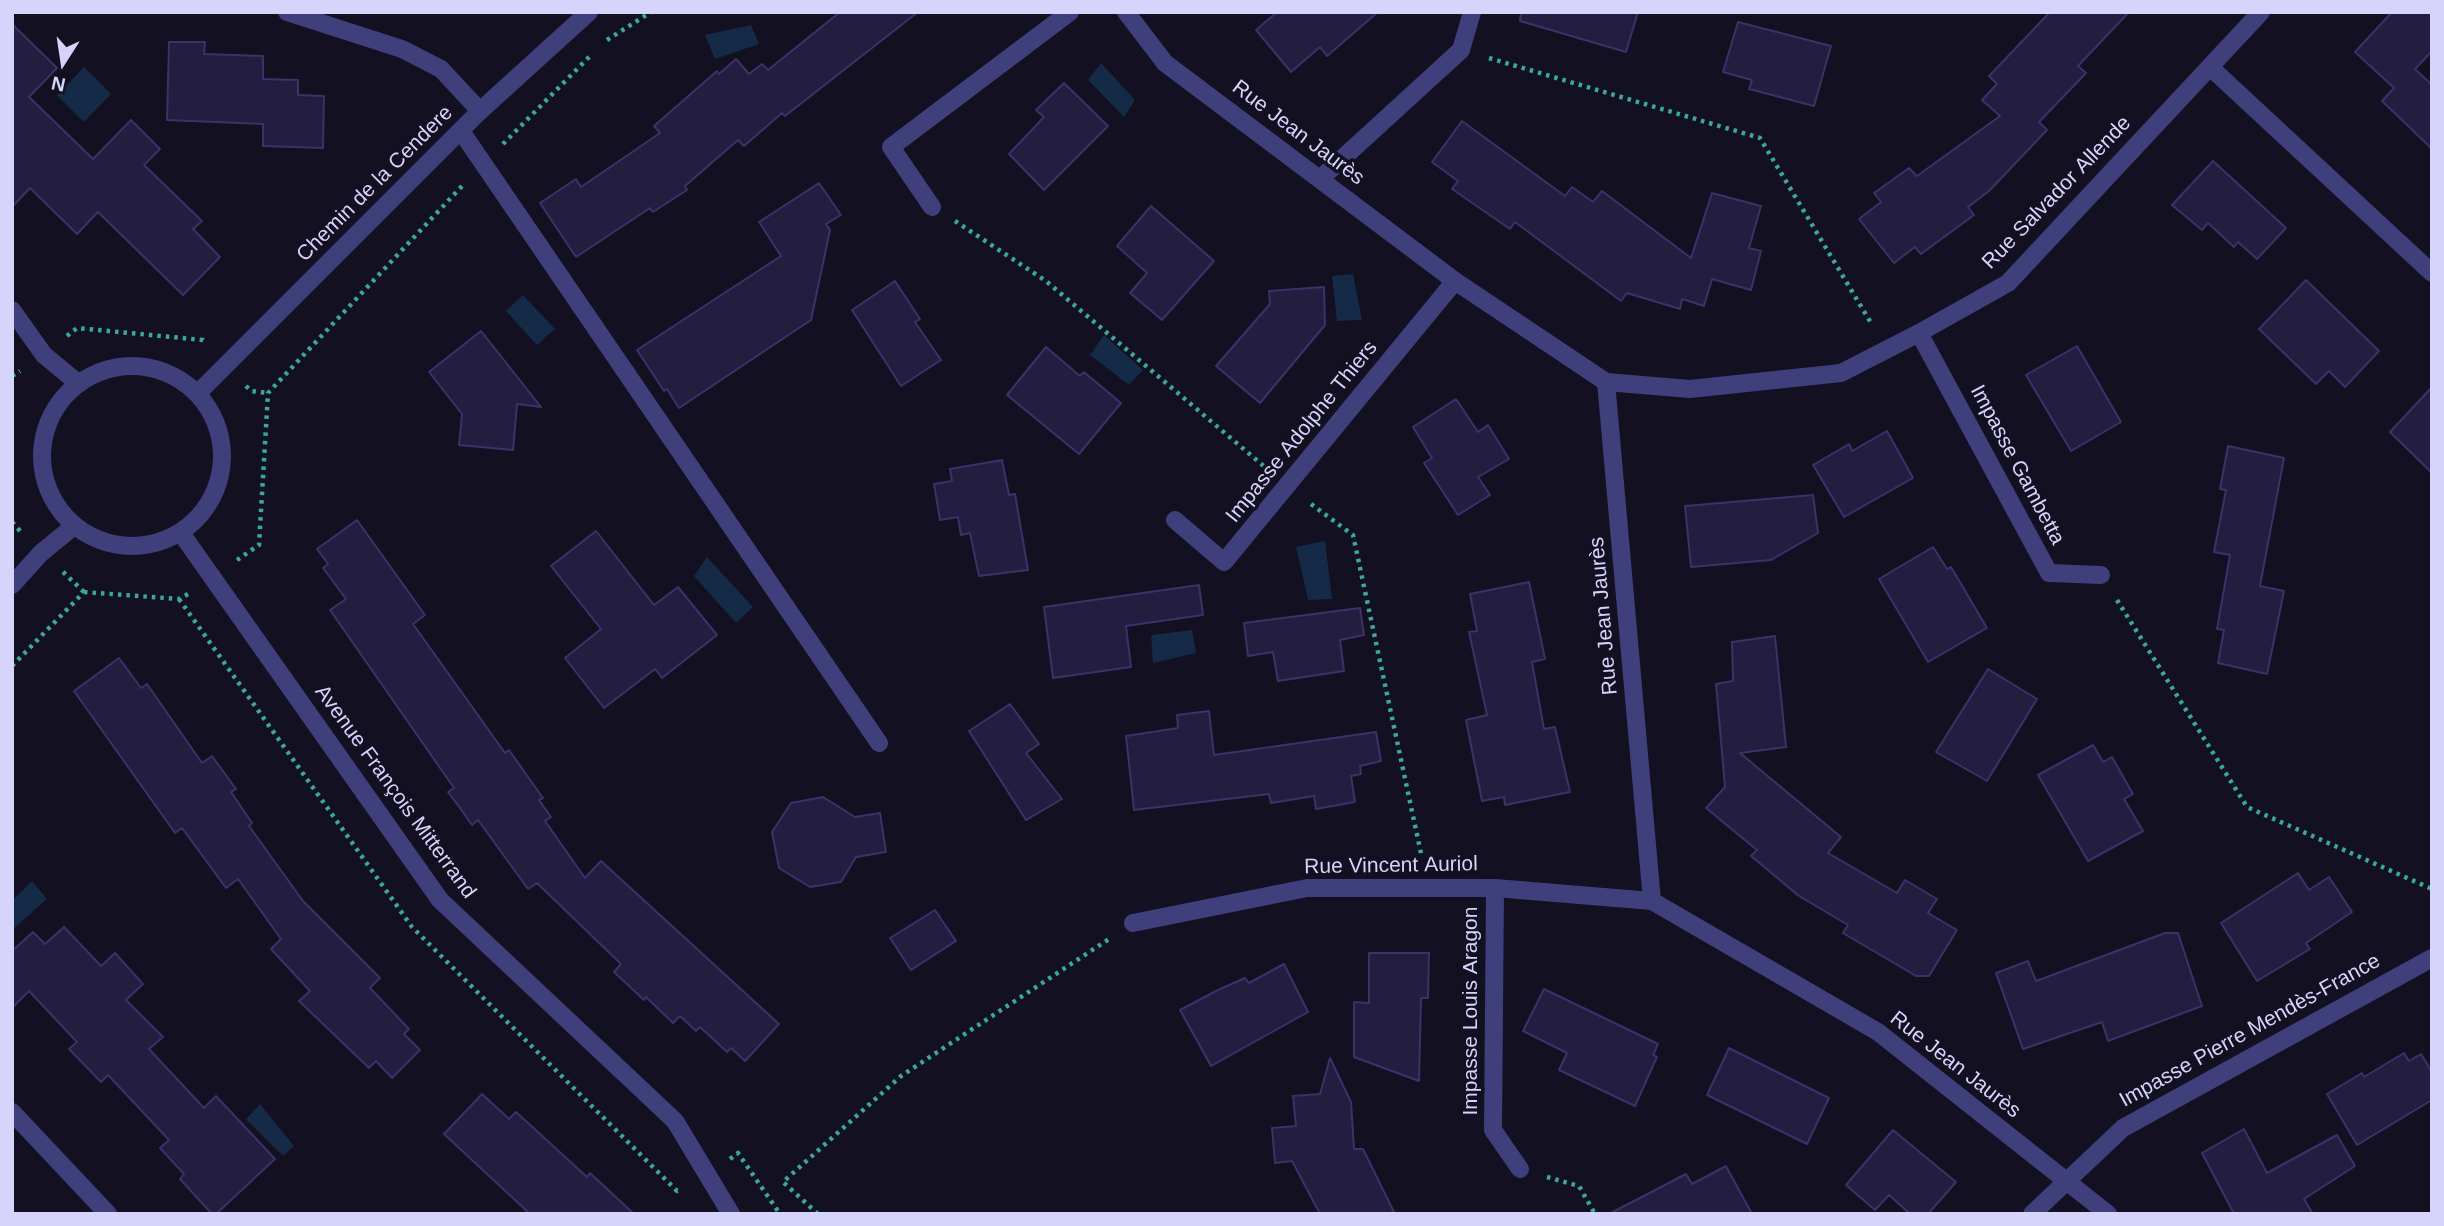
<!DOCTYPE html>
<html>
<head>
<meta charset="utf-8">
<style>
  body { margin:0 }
  #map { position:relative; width:2444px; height:1226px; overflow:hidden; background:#121021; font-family:Helvetica,sans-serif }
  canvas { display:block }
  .frame { position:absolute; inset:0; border:14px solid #d6d4fb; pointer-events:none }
  .north { position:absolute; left:28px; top:28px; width:70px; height:70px; -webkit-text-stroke:5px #121021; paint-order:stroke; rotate:192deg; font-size:19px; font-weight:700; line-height:28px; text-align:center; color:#d6d4fb }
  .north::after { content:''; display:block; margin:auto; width:24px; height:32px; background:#d6d4fb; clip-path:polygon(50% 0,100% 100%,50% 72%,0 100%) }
</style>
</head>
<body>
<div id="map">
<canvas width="2444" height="1226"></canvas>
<div class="frame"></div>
<div class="north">N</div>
</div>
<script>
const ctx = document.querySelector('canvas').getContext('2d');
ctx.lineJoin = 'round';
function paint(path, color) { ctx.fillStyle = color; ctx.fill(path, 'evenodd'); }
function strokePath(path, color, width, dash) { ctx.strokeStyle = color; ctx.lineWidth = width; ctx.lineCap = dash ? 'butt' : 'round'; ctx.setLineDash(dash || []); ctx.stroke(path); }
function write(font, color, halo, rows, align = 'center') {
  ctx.font = font + ' Helvetica,sans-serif'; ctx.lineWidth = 7; ctx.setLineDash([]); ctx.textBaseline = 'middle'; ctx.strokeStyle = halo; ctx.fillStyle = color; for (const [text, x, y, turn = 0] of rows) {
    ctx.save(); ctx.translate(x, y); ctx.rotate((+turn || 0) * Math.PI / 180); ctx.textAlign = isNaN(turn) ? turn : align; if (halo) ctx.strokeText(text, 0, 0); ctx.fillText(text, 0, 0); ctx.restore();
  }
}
const water = new Path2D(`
  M751,25L759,44L715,59L705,35Z
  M1101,63L1135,100L1124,117L1088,80Z
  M84,67L111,94L84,122L57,95Z
  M1353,274L1362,320L1337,321L1332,276Z
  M523,295L555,329L537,345L506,311Z
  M1104,335L1143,370L1129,385L1090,355Z
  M1325,541L1332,599L1308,600L1296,547Z
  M707,557L753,607L736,623L694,576Z
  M1192,630L1196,653L1153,663L1151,635Z
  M32,881L47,899L12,930V901Z
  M260,1104L294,1146L283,1156L246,1119Z`);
const building = new Path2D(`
  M840,12H918L785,116L782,113L744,146L738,140L685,186L687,190L653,212L650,208L576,257L540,203L576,179L581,187L660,133L654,126L717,71L719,74L736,59L749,74L762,64L768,70Z
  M1277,12H1378L1327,56L1320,47L1291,72L1256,30Z
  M1521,12H1638L1626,52L1520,21Z
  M2050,12H2129L2078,66L2086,73L2039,122L2047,130L1989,191L1968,207L1974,215L1921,254L1915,247L1894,263L1859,219L1881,202L1874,193L1909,168L1917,176L2000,116L1982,100L1997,84L1989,76Z
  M2392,12H2432V51L2415,69L2432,85V149L2382,101L2394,88L2355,52Z
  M1738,22L1831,46L1814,106L1749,89L1752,80L1723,72Z
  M12,24L57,68L29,97L93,159L131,120L160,149L144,165L202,221L193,229L220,257L183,295L98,212L77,234L30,188L12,207Z
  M169,42H205L204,54L263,56V79L298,80V95L324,96L323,148L263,146V124L167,120Z
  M1064,83L1108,126L1044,190L1009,154L1044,117L1036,110Z
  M1462,121L1565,196L1572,187L1593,202L1602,191L1691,258L1712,193L1761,206L1749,248L1761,251L1751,290L1712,279L1704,306L1682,299L1680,309L1627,293L1621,301L1515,222L1510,229L1452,189L1458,181L1432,162Z
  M2213,161L2286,228L2257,259L2238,242L2234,247L2208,223L2202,230L2172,205Z
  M819,183L841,215L826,224L830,230L811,320L679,408L667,389L664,391L637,350L781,256L759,222Z
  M1151,206L1214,261L1162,320L1130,293L1147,273L1117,246Z
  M2306,280L2379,351L2345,387L2329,371L2316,384L2259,329Z
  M895,281L920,319L915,322L941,360L901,386L852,310Z
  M1324,287L1325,325L1260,403L1216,366L1270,304L1269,291Z
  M481,331L541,407L517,404L513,450L459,445L462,414L429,372Z
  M2077,346L2121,422L2071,451L2026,375Z
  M1046,347L1080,376L1084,372L1121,403L1079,454L1007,395Z
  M2432,387V473L2390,432Z
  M1456,399L1478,432L1488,425L1509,459L1478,477L1490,495L1458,515L1424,463L1432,458L1413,427Z
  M1887,431L1913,478L1844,517L1813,465L1849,444L1852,451Z
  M2228,446L2284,458L2260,586L2284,591L2267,674L2218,663L2224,630L2217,629L2230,555L2214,552L2226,490L2220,489Z
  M1002,460L1009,495L1015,494L1028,570L979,576L970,533L961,535L958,517L940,520L934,484L952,481L950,469Z
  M1813,495L1818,533L1771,560L1691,567L1685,506Z
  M357,520L425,615L413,624L505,753L509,750L543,798L539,800L551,817L545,821L585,878L601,861L779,1024L745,1061L731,1048L727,1052L700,1027L696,1031L680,1016L673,1023L646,997L644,1000L614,972L621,964L537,883L528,889L478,820L472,825L460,808L448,792L454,788L330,610L346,599L323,568L328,564L317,549Z
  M596,531L654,605L678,587L717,635L662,678L655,669L604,708L565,658L601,629L551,566Z
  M1933,547L1947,569L1951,567L1987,628L1928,662L1879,579Z
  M1529,582L1545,659L1532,662L1544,729L1555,727L1570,792L1505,805L1504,797L1482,801L1466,720L1487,715L1469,632L1477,631L1470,594Z
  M1199,585L1203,615L1126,626L1131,667L1053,678L1044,607Z
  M1360,608L1364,635L1340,640L1344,671L1278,681L1273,652L1248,656L1244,623Z
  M1775,636L1786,747L1740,753L1841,837L1828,853L1897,893L1905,880L1937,899L1928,913L1957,930L1929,976H1916L1843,933L1848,925L1799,896L1751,856L1757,850L1706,808L1725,787L1716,684L1733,681L1732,642Z
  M119,658L141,688L147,684L202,763L212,756L236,789L231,792L252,823L249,826L303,901L380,978L370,988L409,1029L404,1034L420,1050L392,1078L376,1061L369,1068L299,1001L310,991L271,949L281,939L238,879L226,888L182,828L175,833L74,691Z
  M1988,669L2037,699L1987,781L1936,752Z
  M1010,704L1039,744L1026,753L1062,799L1026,820L969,731Z
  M1209,711L1214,755L1376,732L1381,761L1360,766L1361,774L1351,776L1355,802L1316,809L1314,796L1271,803L1269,794L1134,810L1126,736L1178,728L1177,715Z
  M2093,745L2103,762L2112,757L2133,794L2124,799L2143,831L2088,861L2038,775Z
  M823,797L855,817L880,813L886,852L856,857L841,882L810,887L779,868L772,832L791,803Z
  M2298,873L2309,890L2329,877L2352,912L2306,943L2310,949L2257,981L2221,923Z
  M935,910L956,941L911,970L890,938Z
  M64,927L101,966L115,953L143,984L126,1000L163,1037L149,1049L204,1108L216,1096L275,1159L216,1214H212L180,1179L184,1174L160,1148L169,1140L108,1075L101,1082L69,1049L77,1042L29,991L12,1008V951L33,932L45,944Z
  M2165,933H2178L2202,1006L2108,1041L2102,1022L2023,1049L1996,973L2028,961L2036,981Z
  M1369,953H1429L1428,998H1421L1419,1081L1354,1057V1002L1369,1003Z
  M1284,964L1308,1012L1211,1066L1180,1010L1218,990L1245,978L1249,983Z
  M1544,989L1658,1044L1653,1055L1657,1057L1635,1106L1559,1070L1567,1053L1523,1031Z
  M1729,1048L1829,1098L1807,1144L1707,1095Z
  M2404,1053L2409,1061L2421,1054L2432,1072V1100L2357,1145L2327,1094L2362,1073L2364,1077Z
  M1330,1058L1351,1102L1354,1149H1363L1395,1214H1320L1292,1161L1275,1163L1272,1128L1296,1126L1293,1096L1320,1094Z
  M482,1094L509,1119L516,1112L587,1177L590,1173L634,1214H530L444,1134Z
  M2244,1129L2267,1173L2337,1135L2355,1166L2304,1199L2313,1214H2234L2202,1153Z
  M1893,1130L1956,1182L1928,1214H1910L1889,1195L1875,1210L1846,1185Z
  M1726,1166L1752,1214H1609L1686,1174L1692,1184Z`);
const path = new Path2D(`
  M607,40L651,12
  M1489,58L1760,138L1871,323
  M503,144L591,55
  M955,221L1046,281L1266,468
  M67,336L77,328L203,340L206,344
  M12,376L20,371
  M246,386L251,391L268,393
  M1311,504L1353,535L1422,858
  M12,522L21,532
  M237,560L259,545L268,393L463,185
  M63,572L84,592
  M84,592L179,599L190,593
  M179,599L412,927L677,1191L681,1189
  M2117,600L2247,807L2432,889
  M12,666L84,592
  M730,1159L738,1153L780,1214
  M1547,1177L1579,1186L1595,1214
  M818,1214L783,1182L901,1076L1109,939`);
const minor = new Path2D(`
  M287,12L402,49L441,69L480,111
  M1126,12L1165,63L1455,281L1606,382L1652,901L1878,1032L2108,1214
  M2210,67L2432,273
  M461,131L879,743
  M1321,178L1461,50L1472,12
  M932,207L891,147L1070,12
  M12,310L44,355L78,383
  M1919,333L2049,573L2101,575
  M1606,382L1690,389L1841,373L1919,333L2008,283L2261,12
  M1175,520L1224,562L1455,281
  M181,533L440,900L675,1121L731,1214
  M1495,888L1493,1130L1520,1169
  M1133,923L1307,888H1495L1652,901
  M12,1112L108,1214
  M2032,1214L2123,1128L2432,958`);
const tertiary = new Path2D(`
  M42 456a90 90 0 1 1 180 0a90 90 0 1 1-180 0Z
  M198,393L480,111L589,12
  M12,585L41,553L74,526`);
const streetNames = [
  ["Rue Jean Jaurès",1298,133,37],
  ["Chemin de la Cendere",375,184,-45],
  ["Rue Salvador Allende",2057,193,-46],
  ["Impasse Adolphe Thiers",1302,432,-51],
  ["Impasse Gambetta",2017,465,62],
  ["Rue Jean Jaurès",1604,616,-95],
  ["Avenue François Mitterrand",395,792,54],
  ["Rue Vincent Auriol",1391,866,-1],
  ["Impasse Louis Aragon",1471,1011,-90],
  ["Impasse Pierre Mendès-France",2250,1031,-29],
  ["Rue Jean Jaurès",1955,1065,38]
];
paint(water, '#152a46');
paint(building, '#231e40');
strokePath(building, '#3a3269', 2);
strokePath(path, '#3ba89c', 4.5, [3.5, 5]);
strokePath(minor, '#3f407b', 18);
strokePath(tertiary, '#3f407b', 18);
write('21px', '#d6d4fb', '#121021', streetNames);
</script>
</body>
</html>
